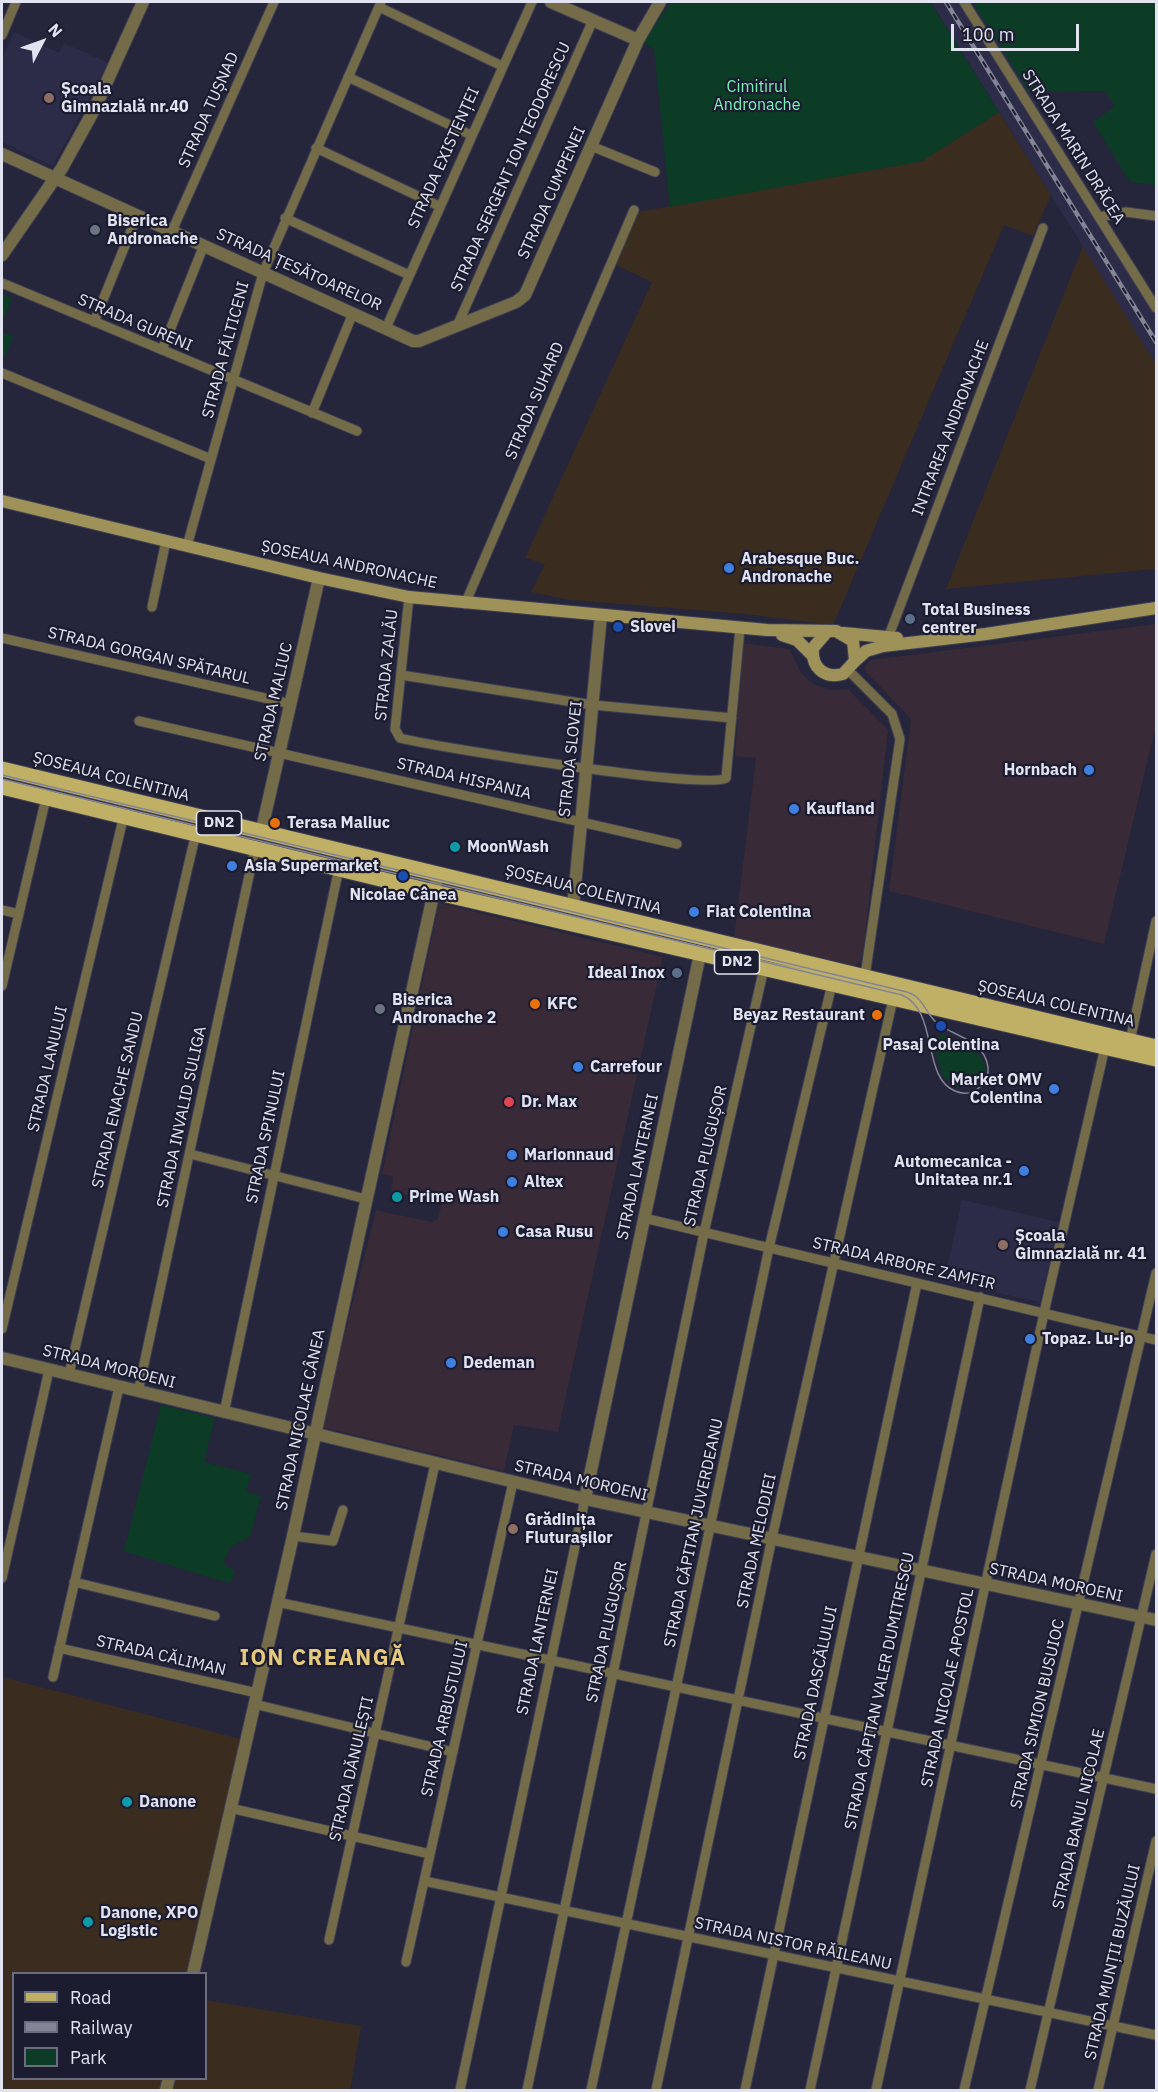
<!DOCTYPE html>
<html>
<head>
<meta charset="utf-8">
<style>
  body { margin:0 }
  #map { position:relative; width:1158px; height:2092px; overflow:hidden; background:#25253b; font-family:"IBM Plex Sans",sans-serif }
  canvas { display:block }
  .frame { position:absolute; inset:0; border:3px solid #e2e3f1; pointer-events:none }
  .legend { position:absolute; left:12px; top:1972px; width:195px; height:108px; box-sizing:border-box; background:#1c1c31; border:2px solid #6b6c7e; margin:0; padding:8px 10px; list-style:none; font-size:18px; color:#e2e3f1 }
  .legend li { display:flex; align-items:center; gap:12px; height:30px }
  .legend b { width:30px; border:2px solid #6b6c7e }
  .north { position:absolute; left:12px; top:12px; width:60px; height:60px; -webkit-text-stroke:4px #1c1c31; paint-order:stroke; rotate:49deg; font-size:16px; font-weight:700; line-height:24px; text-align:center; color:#e2e3f1 }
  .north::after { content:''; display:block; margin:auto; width:21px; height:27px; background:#e2e3f1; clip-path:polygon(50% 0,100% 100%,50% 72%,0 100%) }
  .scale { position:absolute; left:951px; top:24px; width:128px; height:27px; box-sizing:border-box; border:3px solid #e2e3f1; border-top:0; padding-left:8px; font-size:18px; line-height:21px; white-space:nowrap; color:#e2e3f1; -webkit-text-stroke:4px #1c1c31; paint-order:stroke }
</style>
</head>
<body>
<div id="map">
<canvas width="1158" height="2092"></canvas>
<div class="frame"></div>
<ul class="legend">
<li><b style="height:8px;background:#c0b065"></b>Road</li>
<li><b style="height:8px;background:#838496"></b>Railway</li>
<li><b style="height:16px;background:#0c3c26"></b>Park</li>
</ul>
<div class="north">N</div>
<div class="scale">100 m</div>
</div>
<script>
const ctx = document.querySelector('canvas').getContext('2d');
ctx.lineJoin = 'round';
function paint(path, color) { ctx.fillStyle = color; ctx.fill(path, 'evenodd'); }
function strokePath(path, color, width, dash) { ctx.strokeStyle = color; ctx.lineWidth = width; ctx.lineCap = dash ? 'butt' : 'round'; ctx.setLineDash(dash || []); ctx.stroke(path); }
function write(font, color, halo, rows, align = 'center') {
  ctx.font = font + ' "IBM Plex Sans",sans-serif'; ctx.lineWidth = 4.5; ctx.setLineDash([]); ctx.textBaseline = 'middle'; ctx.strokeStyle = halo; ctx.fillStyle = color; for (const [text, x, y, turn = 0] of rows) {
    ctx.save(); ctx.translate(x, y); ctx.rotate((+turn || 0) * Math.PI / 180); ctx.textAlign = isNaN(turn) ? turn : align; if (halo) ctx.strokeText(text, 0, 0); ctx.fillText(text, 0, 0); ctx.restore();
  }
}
const commercial = new Path2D(`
  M1156,624V725L1104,944L889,891L911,719L867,673L865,666L871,660Z
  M743,643L789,649L801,673L813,684L831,690L848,689L888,730L864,945L861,961L855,966L734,937L756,758L735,756Z
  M439,903L663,957L558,1432L514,1425L504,1471L321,1427L376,1210L432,1222L438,1219L442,1203L391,1191L393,1177L382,1174Z`);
const industrial = new Path2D(`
  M999,112L1051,195L1033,236L1004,225L833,625L746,614L570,600L531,592L545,564L525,558L652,282L614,264L638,212L922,161Z
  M1083,246L1156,364V573L1155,569L946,589Z
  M2,1677L241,1739L189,1973L14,1974V2078H206V2000L361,2026L350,2090L2,2089Z`);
const built = new Path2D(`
  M931,2H972L1029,92L1156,301V364Z
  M14,32L59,53L64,43L108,63L53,166L2,142V59Z
  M962,1200L1059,1222L1040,1302L944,1281Z`);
const green = new Path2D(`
  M671,2H930L999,112L922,161L670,207L654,49L643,43Z
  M972,2H1156V185L1130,182L1093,122L1115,106L1105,91L1029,92Z
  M2,294L12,298L2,324Z
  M2,332L13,336L2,365Z
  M942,1034C960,1042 987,1050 986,1074L977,1088H956L943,1076L932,1042Z
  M161,1405L215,1418L204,1462L251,1474L246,1492L261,1496L250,1537L231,1546L223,1563L235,1571L233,1579L228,1583L124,1551Z`);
const minor = new Path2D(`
  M964,2L1156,308
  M379,7L502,66
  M2,35L16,2
  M348,77L471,135
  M591,146L655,172
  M316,148L439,206
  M1099,217L1126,212L1156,216
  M285,218L409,275
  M172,231L274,2
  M2,283L357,431
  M94,322L137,216
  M457,326L593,20
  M386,328L532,2
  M162,350L204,245
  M2,373L211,459
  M312,413L353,313
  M187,546L263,273L381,2
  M409,597L395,729L400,738C433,747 713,791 726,778L740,628
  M465,604L634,210
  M152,607L166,541
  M2,638L291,704
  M888,638L1043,228
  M849,671L892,714L900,739L865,976
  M401,675L593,705L732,718
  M139,721L677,844
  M2,910L19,914
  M2,986L46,798
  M1130,1041L1156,921
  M190,1154L366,1199
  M644,1218L1156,1340
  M2,1329L124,815
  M69,1374L196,833
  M138,1392L255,848
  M224,1413L339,868
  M293,1536L333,1541L343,1510
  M2,1578L49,1370
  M74,1582L215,1616
  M277,1602L1156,1789
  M59,1648L257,1693
  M53,1677L119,1387
  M254,1704L453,1752
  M230,1808L430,1854
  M424,1881L1156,2035
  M329,1940L435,1464
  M406,1962L513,1482
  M460,2090L585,1499
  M527,2090L704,1233L764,968
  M591,2090L769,1248L832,984
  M656,2090L772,1538L893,999
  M745,2090L917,1283
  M810,2090L980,1297
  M876,2090L1046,1304L1105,1047
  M964,2090L1156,1273
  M1030,2090L1156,1554
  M1098,2090L1156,1841`);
const tertiary = new Path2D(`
  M551,2L638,40
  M2,154L413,341H419L516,302L525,295L638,40L660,2
  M2,255L62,168L94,110L143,2
  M261,833L319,578
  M573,907L601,615
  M2,1358L585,1499L1156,1620
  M585,1499L700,954
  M193,1974L293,1536L438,873
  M166,2090L169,2078`);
const secondary = new Path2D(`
  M2,501L319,578L409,597L767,630L836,631L853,641L855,661L843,674C824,679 811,667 813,648L826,633
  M843,633L897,638
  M782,635L797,640L812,655
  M855,661L866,651L883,646L986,634L1156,608`);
const primary = new Path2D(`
  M2,769L1156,1047
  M2,787L434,892L1156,1059`);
const tram = new Path2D(`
  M2,775L907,992C924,997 925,1014 938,1024C956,1037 984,1040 988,1067C989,1074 986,1082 980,1087C973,1093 964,1095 955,1091C921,1077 939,1011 902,995L2,779`);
const rail = new Path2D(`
  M946,2L1156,342`);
const markers = [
  [49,98,6,"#8d6e63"],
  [95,230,6,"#6b7280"],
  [729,568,6,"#3f7fe0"],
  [910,619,6,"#5c6f8a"],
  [618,627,6,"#1a4fb4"],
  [1089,770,6,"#3f7fe0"],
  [794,809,6,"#3f7fe0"],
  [275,823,6,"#e8710a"],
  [455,847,6,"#0f9aa8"],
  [232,866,6,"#3f7fe0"],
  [403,876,6,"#1a4fb4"],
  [694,912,6,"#3f7fe0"],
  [677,973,6,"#5c6f8a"],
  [535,1004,6,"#e8710a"],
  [380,1009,6,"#6b7280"],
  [877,1015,6,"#e8710a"],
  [941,1026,6,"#1a4fb4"],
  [578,1067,6,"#3f7fe0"],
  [1054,1089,6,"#3f7fe0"],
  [509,1102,6,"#e0444e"],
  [512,1155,6,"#3f7fe0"],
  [1024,1171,6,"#3f7fe0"],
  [512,1182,6,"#3f7fe0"],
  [397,1197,6,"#0f9aa8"],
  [503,1232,6,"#3f7fe0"],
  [1003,1245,6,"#8d6e63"],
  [1030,1339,6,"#3f7fe0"],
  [451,1363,6,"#3f7fe0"],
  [513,1529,6,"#8d6e63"],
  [127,1802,6,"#0f9aa8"],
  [88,1922,6,"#0f9aa8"]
];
const shields = [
  [219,823,45],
  [737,962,45]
];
const shieldNames = [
  ["DN2",219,823],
  ["DN2",737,962]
];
const parkNames = [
  ["Cimitirul",757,87],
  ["Andronache",757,105]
];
const poiNames = [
  ["Școala",61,89],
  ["Gimnazială nr.40",61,107],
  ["Biserica",107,221],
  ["Andronache",107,239],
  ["Arabesque Buc.",741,559],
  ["Andronache",741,577],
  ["Total Business",922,610],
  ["centrer",922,628],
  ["Slovei",630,627],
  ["Hornbach",1077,770,"right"],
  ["Kaufland",806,809],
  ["Terasa Maliuc",287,823],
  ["MoonWash",467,847],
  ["Asia Supermarket",244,866],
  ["Nicolae Cânea",403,895,"center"],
  ["Fiat Colentina",706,912],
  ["Ideal Inox",665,973,"right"],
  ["Biserica",392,1000],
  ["Andronache 2",392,1018],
  ["KFC",547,1004],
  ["Beyaz Restaurant",865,1015,"right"],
  ["Pasaj Colentina",941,1045,"center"],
  ["Carrefour",590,1067],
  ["Market OMV",1042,1080,"right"],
  ["Colentina",1042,1098,"right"],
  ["Dr. Max",521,1102],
  ["Marionnaud",524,1155],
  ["Automecanica -",1012,1162,"right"],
  ["Unitatea nr.1",1012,1180,"right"],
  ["Altex",524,1182],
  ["Prime Wash",409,1197],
  ["Casa Rusu",515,1232],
  ["Școala",1015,1236],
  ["Gimnazială nr. 41",1015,1254],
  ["Topaz. Lu-jo",1042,1339],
  ["Dedeman",463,1363],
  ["Grădinița",525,1520],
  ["Fluturașilor",525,1538],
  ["Danone",139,1802],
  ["Danone, XPO",100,1913],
  ["Logistic",100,1931]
];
const streetNames = [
  ["STRADA TUȘNAD",209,110,-66],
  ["STRADA MARIN DRĂCEA",1073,147,58],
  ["STRADA EXISTENȚEI",444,158,-66],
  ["STRADA SERGENT ION TEODORESCU",511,167,-66],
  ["STRADA CUMPENEI",552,193,-66],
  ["STRADA ȚESĂTOARELOR",299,270,24],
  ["STRADA GURENI",135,323,23],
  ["STRADA FĂLTICENI",226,350,-75],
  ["STRADA SUHARD",535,401,-67],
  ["INTRAREA ANDRONACHE",951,428,-69],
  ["ȘOSEAUA ANDRONACHE",349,565,12],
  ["STRADA GORGAN SPĂTARUL",149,656,13],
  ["STRADA ZALĂU",387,665,-84],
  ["STRADA MALIUC",274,702,-77],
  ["STRADA SLOVEI",571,759,-84],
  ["ȘOSEAUA COLENTINA",111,777,14],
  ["STRADA HISPANIA",464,779,13],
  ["ȘOSEAUA COLENTINA",583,890,14],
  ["ȘOSEAUA COLENTINA",1056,1004,13],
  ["STRADA LANULUI",48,1069,-77],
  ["STRADA ENACHE SANDU",118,1100,-77],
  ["STRADA INVALID SULIGA",182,1117,-78],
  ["STRADA SPINULUI",266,1137,-78],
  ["STRADA PLUGUȘOR",706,1156,-77],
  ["STRADA LANTERNEI",638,1167,-78],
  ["STRADA ARBORE ZAMFIR",904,1264,13],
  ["STRADA MOROENI",109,1367,14],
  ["STRADA NICOLAE CÂNEA",301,1420,-78],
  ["STRADA MOROENI",581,1481,13],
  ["STRADA CĂPITAN JUVERDEANU",694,1533,-78],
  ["STRADA MELODIEI",757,1541,-78],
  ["STRADA MOROENI",1056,1583,12],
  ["STRADA PLUGUȘOR",607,1632,-78],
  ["STRADA LANTERNEI",538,1642,-78],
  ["STRADA CĂLIMAN",161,1656,13],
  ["STRADA DASCĂLULUI",816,1683,-78],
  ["STRADA NICOLAE APOSTOL",948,1688,-78],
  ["STRADA CĂPITAN VALER DUMITRESCU",880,1691,-78],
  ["STRADA SIMION BUSUIOC",1038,1714,-77],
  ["STRADA ARBUSTULUI",445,1719,-77],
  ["STRADA DĂNULEȘTI",352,1769,-77],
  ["STRADA BANUL NICOLAE",1079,1819,-77],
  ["STRADA NISTOR RĂILEANU",793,1944,12],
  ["STRADA MUNȚII BUZĂULUI",1113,1962,-77]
];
const districtNames = [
  ["ION CREANGĂ",323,1659]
];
paint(commercial, '#382a37');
paint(industrial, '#3b2c20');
paint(built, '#2d2c48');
paint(green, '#0c3c26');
strokePath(minor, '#3f4054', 11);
strokePath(tertiary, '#3f4054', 14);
strokePath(secondary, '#3f4054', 14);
strokePath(primary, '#3f4054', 17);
strokePath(minor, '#746c49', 9);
strokePath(tertiary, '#746c49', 12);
strokePath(secondary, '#9f9259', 12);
strokePath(primary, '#c0b065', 15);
strokePath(tram, '#838496', 1.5);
strokePath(rail, '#838496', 4.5);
strokePath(rail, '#1c1c31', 2, [7]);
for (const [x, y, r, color] of markers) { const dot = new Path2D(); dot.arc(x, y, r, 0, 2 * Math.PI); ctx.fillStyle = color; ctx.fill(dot); strokePath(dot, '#1c1c31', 2); }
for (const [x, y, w] of shields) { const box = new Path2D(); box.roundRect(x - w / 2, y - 12, w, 24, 4.5); ctx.fillStyle = '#1c1c31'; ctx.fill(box); strokePath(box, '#e2e3f1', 1.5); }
write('bold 15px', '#e2e3f1', null, shieldNames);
write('16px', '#78f5b6', '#1c1c31', parkNames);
write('bold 16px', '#e2e3f1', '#1c1c31', poiNames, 'left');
write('16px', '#e2e3f1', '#1c1c31', streetNames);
ctx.letterSpacing = '1.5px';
write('bold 22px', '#e5ca7e', '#1c1c31', districtNames);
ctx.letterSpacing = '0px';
</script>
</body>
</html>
